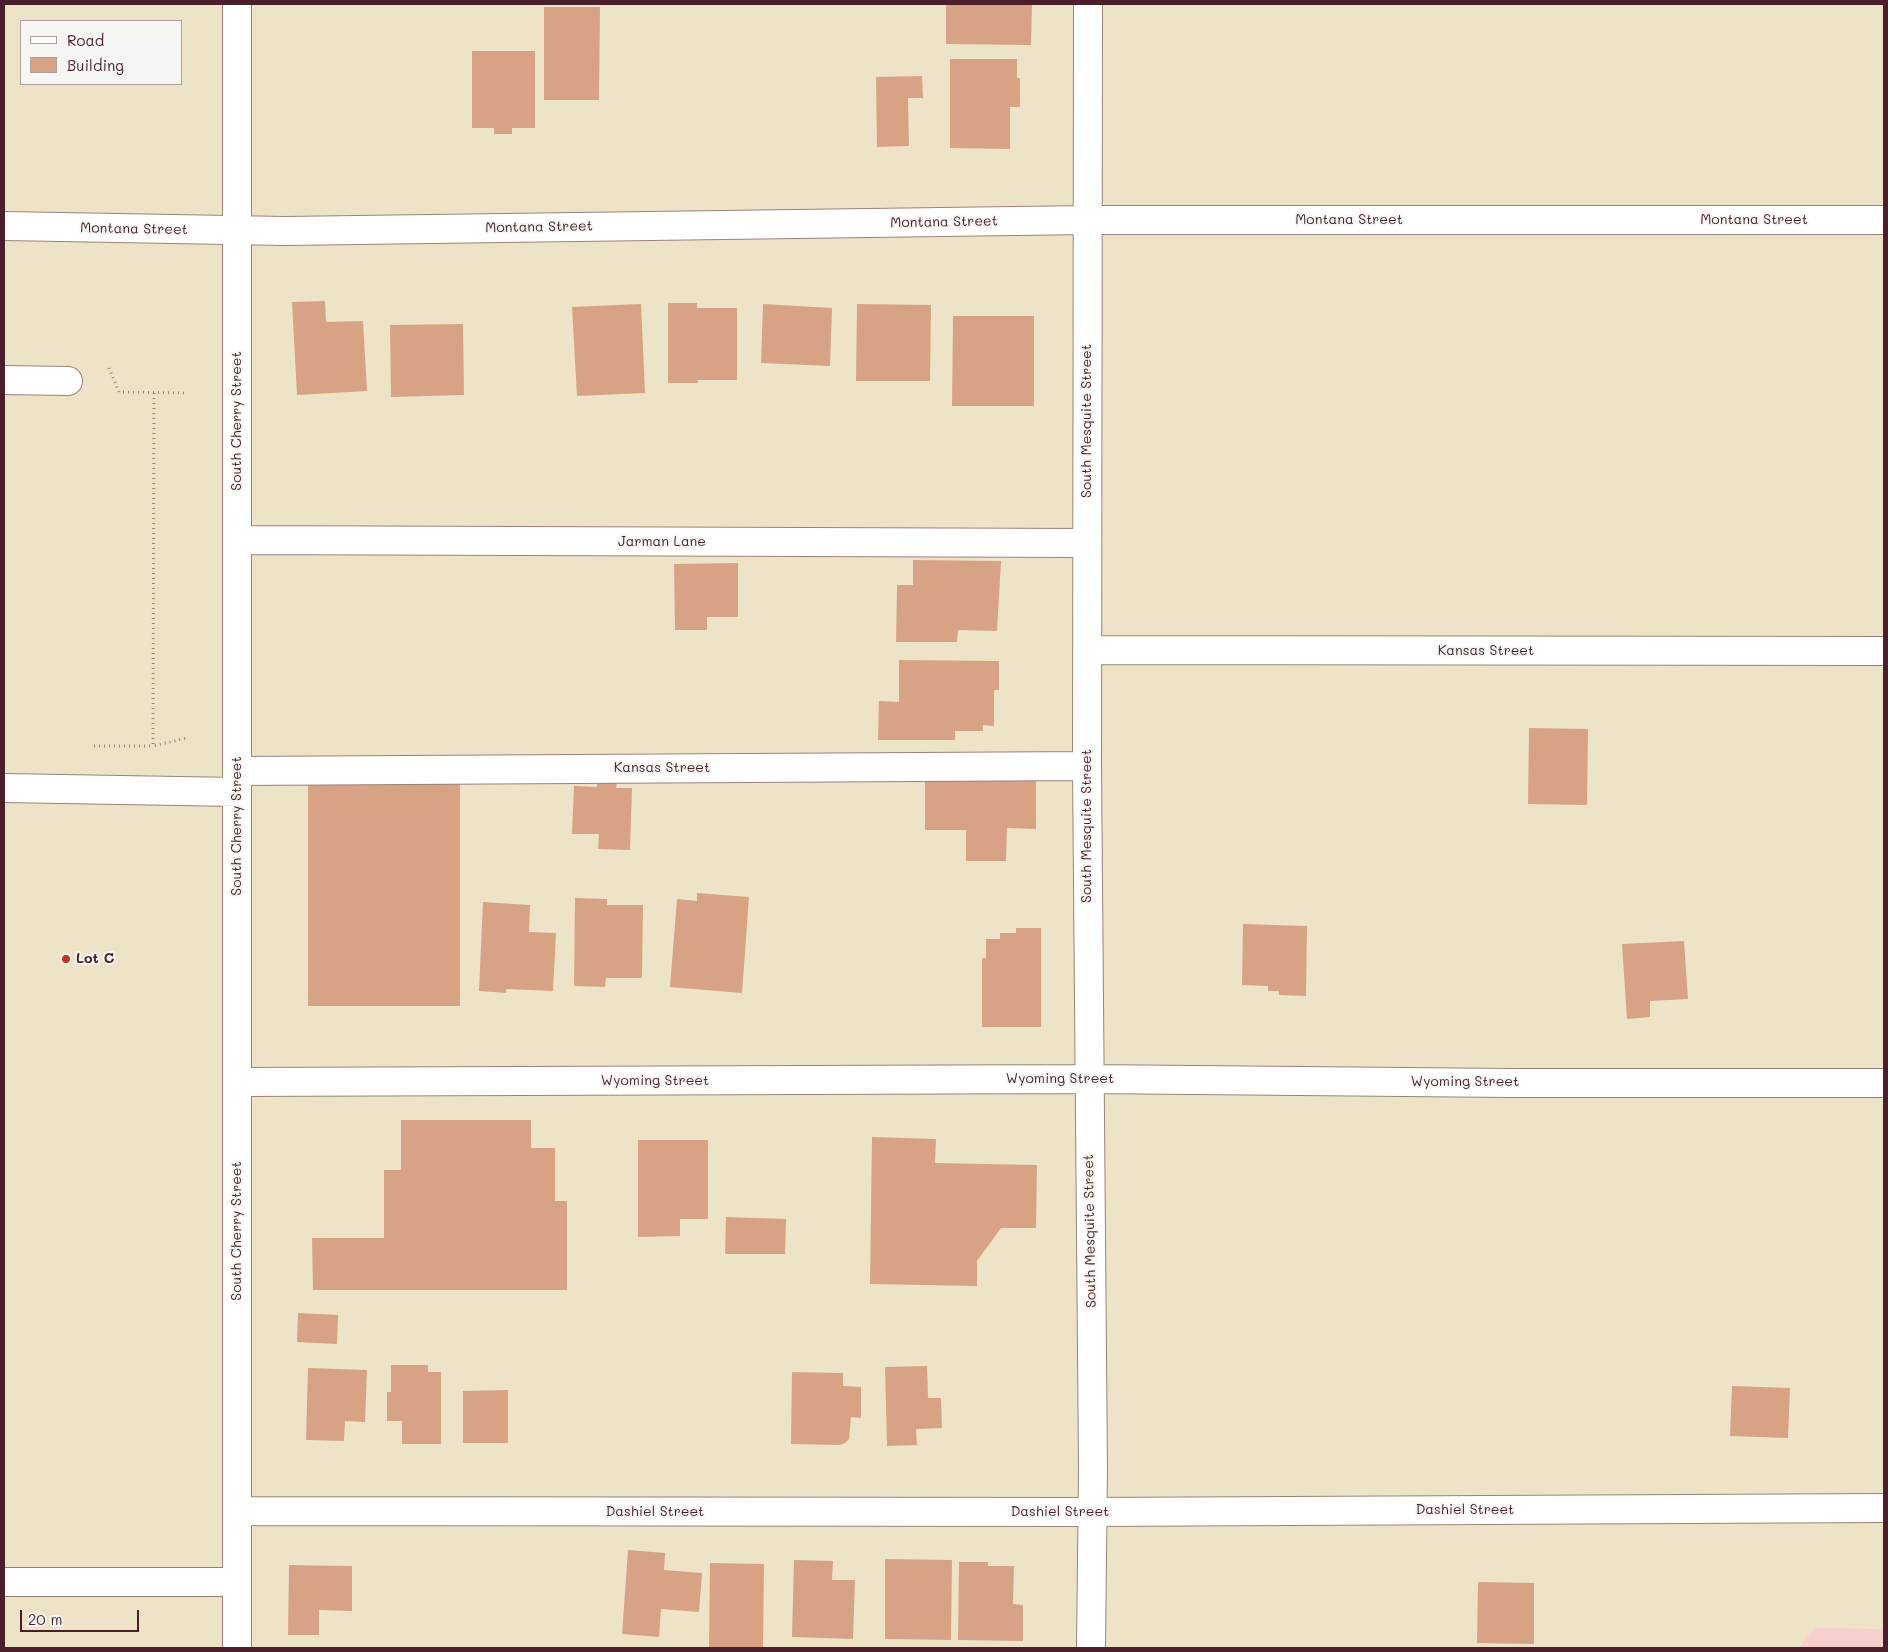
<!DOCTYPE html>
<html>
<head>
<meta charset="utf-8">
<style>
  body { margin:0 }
  #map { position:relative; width:1888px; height:1652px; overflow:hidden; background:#ede4c8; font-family:Mali,sans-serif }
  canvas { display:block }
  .frame { position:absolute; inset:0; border:5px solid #4a1f2b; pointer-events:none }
  .legend { position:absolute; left:20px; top:20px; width:162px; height:65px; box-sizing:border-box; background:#f6f6f2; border:1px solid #b1a0a2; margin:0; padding:6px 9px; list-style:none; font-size:15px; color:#4a1f2b }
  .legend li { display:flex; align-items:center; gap:10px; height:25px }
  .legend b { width:25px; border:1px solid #b1a0a2 }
  .scale { position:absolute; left:20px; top:1610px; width:119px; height:22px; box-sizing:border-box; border:2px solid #4a1f2b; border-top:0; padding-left:6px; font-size:15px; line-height:18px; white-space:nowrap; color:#4a1f2b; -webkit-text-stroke:4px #f6f6f2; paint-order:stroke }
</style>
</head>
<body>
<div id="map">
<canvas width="1888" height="1652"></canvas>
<div class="frame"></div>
<ul class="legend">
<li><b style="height:6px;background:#fff"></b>Road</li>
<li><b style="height:14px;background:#d8a384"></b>Building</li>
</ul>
<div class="scale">20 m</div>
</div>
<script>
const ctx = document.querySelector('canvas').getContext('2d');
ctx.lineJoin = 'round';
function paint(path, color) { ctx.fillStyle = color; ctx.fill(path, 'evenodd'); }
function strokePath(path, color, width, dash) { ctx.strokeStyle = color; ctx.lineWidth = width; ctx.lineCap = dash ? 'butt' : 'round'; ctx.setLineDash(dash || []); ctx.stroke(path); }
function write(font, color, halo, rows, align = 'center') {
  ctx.font = font + ' Mali,sans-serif'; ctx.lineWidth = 4; ctx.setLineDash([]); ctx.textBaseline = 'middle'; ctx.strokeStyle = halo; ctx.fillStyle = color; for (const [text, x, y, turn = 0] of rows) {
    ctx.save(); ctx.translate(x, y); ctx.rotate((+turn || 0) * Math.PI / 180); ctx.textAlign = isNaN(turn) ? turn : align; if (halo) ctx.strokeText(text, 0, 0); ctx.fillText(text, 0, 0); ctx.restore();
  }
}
const built = new Path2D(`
  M1816,1628L1884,1629V1648H1798Z`);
const building = new Path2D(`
  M946,4H1032L1031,45L946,44Z
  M544,7H600L599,100H544Z
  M472,51H535V128H512V134H494V128H472Z
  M950,59H1017V78H1020V107H1010V149L950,148Z
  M922,76L923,98H908L909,146L877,147L876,77Z
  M325,301L326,322L363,321L367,391L297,395L292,302Z
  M668,303H697V308H737V380H698V383H668Z
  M641,304L645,393L577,396L572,307Z
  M763,304L832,308L830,366L761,363Z
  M857,304L931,305L930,381H856Z
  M953,316H1034V406H952Z
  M463,324L464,395L391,397L390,325Z
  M913,560L1001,561L997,631L958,630L957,642H896L897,585H913Z
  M738,563V617H707V630H675L674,564Z
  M899,660L999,661V690H994V726L983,725V731H955V740H878L879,701L899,702Z
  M1529,728L1588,729L1587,805L1528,804Z
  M925,776L1036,777V829L1007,828L1006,861H966V830H925Z
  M308,781H460V1006H308Z
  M597,782H617L616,788H632L630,850L598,849L599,834H572L574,786L597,787Z
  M697,893L749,897L742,993L670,987L677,899L697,901Z
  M575,898L607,899V905H643L642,978H606L605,987L574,986Z
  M483,902L530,905L529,932L556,933L553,991L506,989V993L479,991Z
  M1243,924L1307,926L1306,996L1279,995V991H1268V986L1242,985Z
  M1016,928H1041V1027H982V958H986V939H1000V933H1016Z
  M1684,941L1688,999L1650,1001V1017L1627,1019L1622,944Z
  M401,1120H531V1148H555V1201H567V1290H313L312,1238H384V1170H401Z
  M872,1137L936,1139L935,1163L1037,1165L1036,1228H1001L977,1261V1286L870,1284Z
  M638,1140H708V1219H680V1236L638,1237Z
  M726,1217L786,1219L785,1254H725Z
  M298,1313L338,1315L337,1344L297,1342Z
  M391,1365H428V1372H441V1444H402V1421H387V1392H391Z
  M927,1366L928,1398H941L942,1428L916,1429L917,1445L887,1446L885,1367Z
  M308,1368L367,1370L365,1422L345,1421L344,1441L306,1440Z
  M792,1372L843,1373V1386L861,1387V1418L851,1417L849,1439L845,1443L840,1445L791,1444Z
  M1732,1386L1790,1388L1788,1438L1730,1436Z
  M508,1390V1443H463V1391Z
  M628,1550L665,1553L664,1570L702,1573L699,1612L661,1609L659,1637L622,1634Z
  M885,1559L952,1560L951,1640L885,1639Z
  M794,1560L833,1561L832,1580H855L853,1639L792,1637Z
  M959,1562H988V1566H1014L1013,1604L1023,1605V1641L958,1640Z
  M710,1563L764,1564L763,1648H709Z
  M289,1565L352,1566V1611L319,1610V1635H288Z
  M1478,1582L1534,1583V1644L1477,1643Z`);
const path = new Path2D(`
  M109,368L119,392L188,393
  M154,393L153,746L187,738
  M94,746H153`);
const minor = new Path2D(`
  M1088,4L1087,766L1093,1469L1091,1648
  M4,226L285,231L1088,220H1884
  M4,380L68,381
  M237,540L1087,543
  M1087,650L1884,651
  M237,771L1087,766
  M4,788L237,792
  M237,1082L1088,1079L1511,1083H1884
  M237,1511L1091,1512L1884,1508
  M4,1582H237
  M237,1648V4`);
const markers = [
  [66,959,5,"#c8321e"]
];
const streetNames = [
  ["Montana Street",1349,220],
  ["Montana Street",1754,220],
  ["Montana Street",944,222,-1],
  ["Montana Street",539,227,-1],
  ["Montana Street",134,229,1],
  ["South Cherry Street",237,421,-90],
  ["South Mesquite Street",1087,421,-90],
  ["Jarman Lane",662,542],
  ["Kansas Street",1486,651],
  ["Kansas Street",662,768],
  ["South Cherry Street",237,826,-90],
  ["South Mesquite Street",1087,826,-90],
  ["Wyoming Street",1060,1079],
  ["Wyoming Street",655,1081],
  ["Wyoming Street",1465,1082],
  ["South Cherry Street",237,1231,-90],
  ["South Mesquite Street",1090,1231,-91],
  ["Dashiel Street",1465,1510],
  ["Dashiel Street",655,1512],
  ["Dashiel Street",1060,1512]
];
const poiNames = [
  ["Lot C",76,959]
];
paint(built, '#f7d0cd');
paint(building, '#d8a384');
strokePath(minor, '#9c827a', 30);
strokePath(path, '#9c827a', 3, [1, 4]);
strokePath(minor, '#fff', 28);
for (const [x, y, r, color] of markers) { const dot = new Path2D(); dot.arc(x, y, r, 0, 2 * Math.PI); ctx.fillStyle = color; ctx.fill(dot); strokePath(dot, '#f6f6f2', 2); }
write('14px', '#4a1f2b', '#f6f6f2', streetNames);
write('bold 14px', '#4a1f2b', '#f6f6f2', poiNames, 'left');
</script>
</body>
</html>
